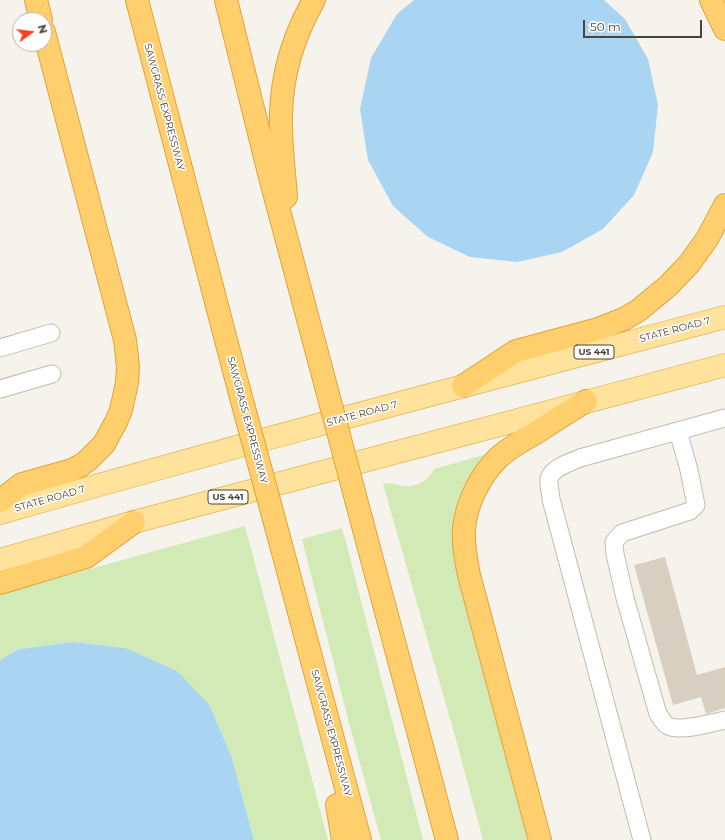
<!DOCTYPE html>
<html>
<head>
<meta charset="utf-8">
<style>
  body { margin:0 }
  #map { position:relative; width:725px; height:840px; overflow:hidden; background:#f6f3ec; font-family:Montserrat,sans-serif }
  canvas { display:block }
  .north { position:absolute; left:12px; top:12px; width:40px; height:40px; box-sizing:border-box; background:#fff; border:1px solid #b7b4b0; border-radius:50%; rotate:75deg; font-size:11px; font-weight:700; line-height:16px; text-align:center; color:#4b4439 }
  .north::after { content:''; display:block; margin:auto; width:14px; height:18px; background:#fc3f1d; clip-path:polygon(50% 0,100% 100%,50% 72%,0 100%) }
  .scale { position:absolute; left:583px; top:20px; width:119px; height:18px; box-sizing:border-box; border:2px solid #4b4439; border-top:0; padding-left:5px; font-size:12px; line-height:14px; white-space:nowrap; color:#4b4439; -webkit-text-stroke:3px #fff; paint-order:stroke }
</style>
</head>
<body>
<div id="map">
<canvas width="725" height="840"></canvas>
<div class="north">N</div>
<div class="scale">50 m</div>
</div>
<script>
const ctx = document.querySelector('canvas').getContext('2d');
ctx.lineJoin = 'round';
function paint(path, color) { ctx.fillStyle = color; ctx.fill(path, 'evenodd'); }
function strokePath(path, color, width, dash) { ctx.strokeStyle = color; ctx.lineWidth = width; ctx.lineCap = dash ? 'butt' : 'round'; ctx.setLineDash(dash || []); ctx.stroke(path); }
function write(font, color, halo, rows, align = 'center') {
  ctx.font = font + ' Montserrat,sans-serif'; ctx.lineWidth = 3; ctx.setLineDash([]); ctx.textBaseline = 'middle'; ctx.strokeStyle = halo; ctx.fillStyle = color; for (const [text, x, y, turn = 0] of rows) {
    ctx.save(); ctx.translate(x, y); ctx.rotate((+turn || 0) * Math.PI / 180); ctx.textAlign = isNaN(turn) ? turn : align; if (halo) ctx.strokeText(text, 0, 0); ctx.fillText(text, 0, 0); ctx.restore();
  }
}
const green = new Path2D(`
  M487,454L460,509L535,840H483L455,736L383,484C391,482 394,484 402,486C415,488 429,481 434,469Z
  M245,526L328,840H254L232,758L210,706L125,648L74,642L19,649L0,660V596L14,590Z
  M342,528L345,539L423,840H381L349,723L302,539Z`);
const water = new Path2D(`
  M414,0H604L625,19L648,59L658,105L653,152L634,195L603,229L562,252L517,262L470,257L428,237L393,206L368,160L360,109L371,58L397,14Z
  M74,642L125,648L177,671L210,706L232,758L254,840H0V660L19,649Z`);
const building = new Path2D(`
  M665,557L697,675L725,667V708L706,714L701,697L673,705L634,565Z`);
const minor = new Path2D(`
  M0,348L51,333
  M0,389L52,374
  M678,431L689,470L696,505L690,511L622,533L614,542L615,554L625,598L658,714C661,718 664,724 668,726C680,732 712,723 725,720
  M642,840L551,499C551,493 548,485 549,479C552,467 570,463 580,458L725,418`);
const major = new Path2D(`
  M0,513C241,444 483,381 725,317
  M0,560L134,522L725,365`);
const highway = new Path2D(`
  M36,0L41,20
  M137,0L238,386
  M226,0L270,177L320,364
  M711,0L725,29
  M286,197C284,169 280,141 281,114C282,74 294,35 314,0
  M463,386L516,351L598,329L624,319L639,310L668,286L689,264L707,239L725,205
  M0,501L22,484L72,470L80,466L88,460L104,444L116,422L121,410L127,383L128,367L125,340L44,32
  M362,522L447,840
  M281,545L360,840
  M0,583L86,557L134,522
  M337,805L343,840
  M540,840L469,575C466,560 463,545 464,529C466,504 480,476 498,458C509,448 521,441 534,434C551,423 568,412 586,401`);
const highwayBridge = new Path2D(`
  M320,364L362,522
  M238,386L281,545`);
const shields = [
  [594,352,40],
  [228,497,40]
];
const shieldNames = [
  ["US 441",594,352],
  ["US 441",228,497]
];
const streetNames = [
  ["SAWGRASS EXPRESSWAY",164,107,75],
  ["STATE ROAD 7",675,330,-15],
  ["STATE ROAD 7",362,414,-15],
  ["SAWGRASS EXPRESSWAY",247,420,75],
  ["STATE ROAD 7",50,499,-16],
  ["SAWGRASS EXPRESSWAY",331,733,75]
];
paint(green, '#d2eab5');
paint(water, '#a9d4f2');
paint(building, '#d8cfc1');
strokePath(minor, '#c2bbae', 19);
strokePath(major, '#e6c16a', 24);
strokePath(highway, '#e0a43c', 24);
strokePath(minor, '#fff', 17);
strokePath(major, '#ffe39c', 22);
strokePath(highway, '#ffcf6e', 22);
strokePath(highwayBridge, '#e0a43c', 24, []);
strokePath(highwayBridge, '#ffcf6e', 22);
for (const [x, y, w] of shields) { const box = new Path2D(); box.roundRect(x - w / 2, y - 7, w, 14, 3); ctx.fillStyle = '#fff'; ctx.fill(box); strokePath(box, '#4b4439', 1); }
write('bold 9px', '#4b4439', null, shieldNames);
write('10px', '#4b4439', '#fff', streetNames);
</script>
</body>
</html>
